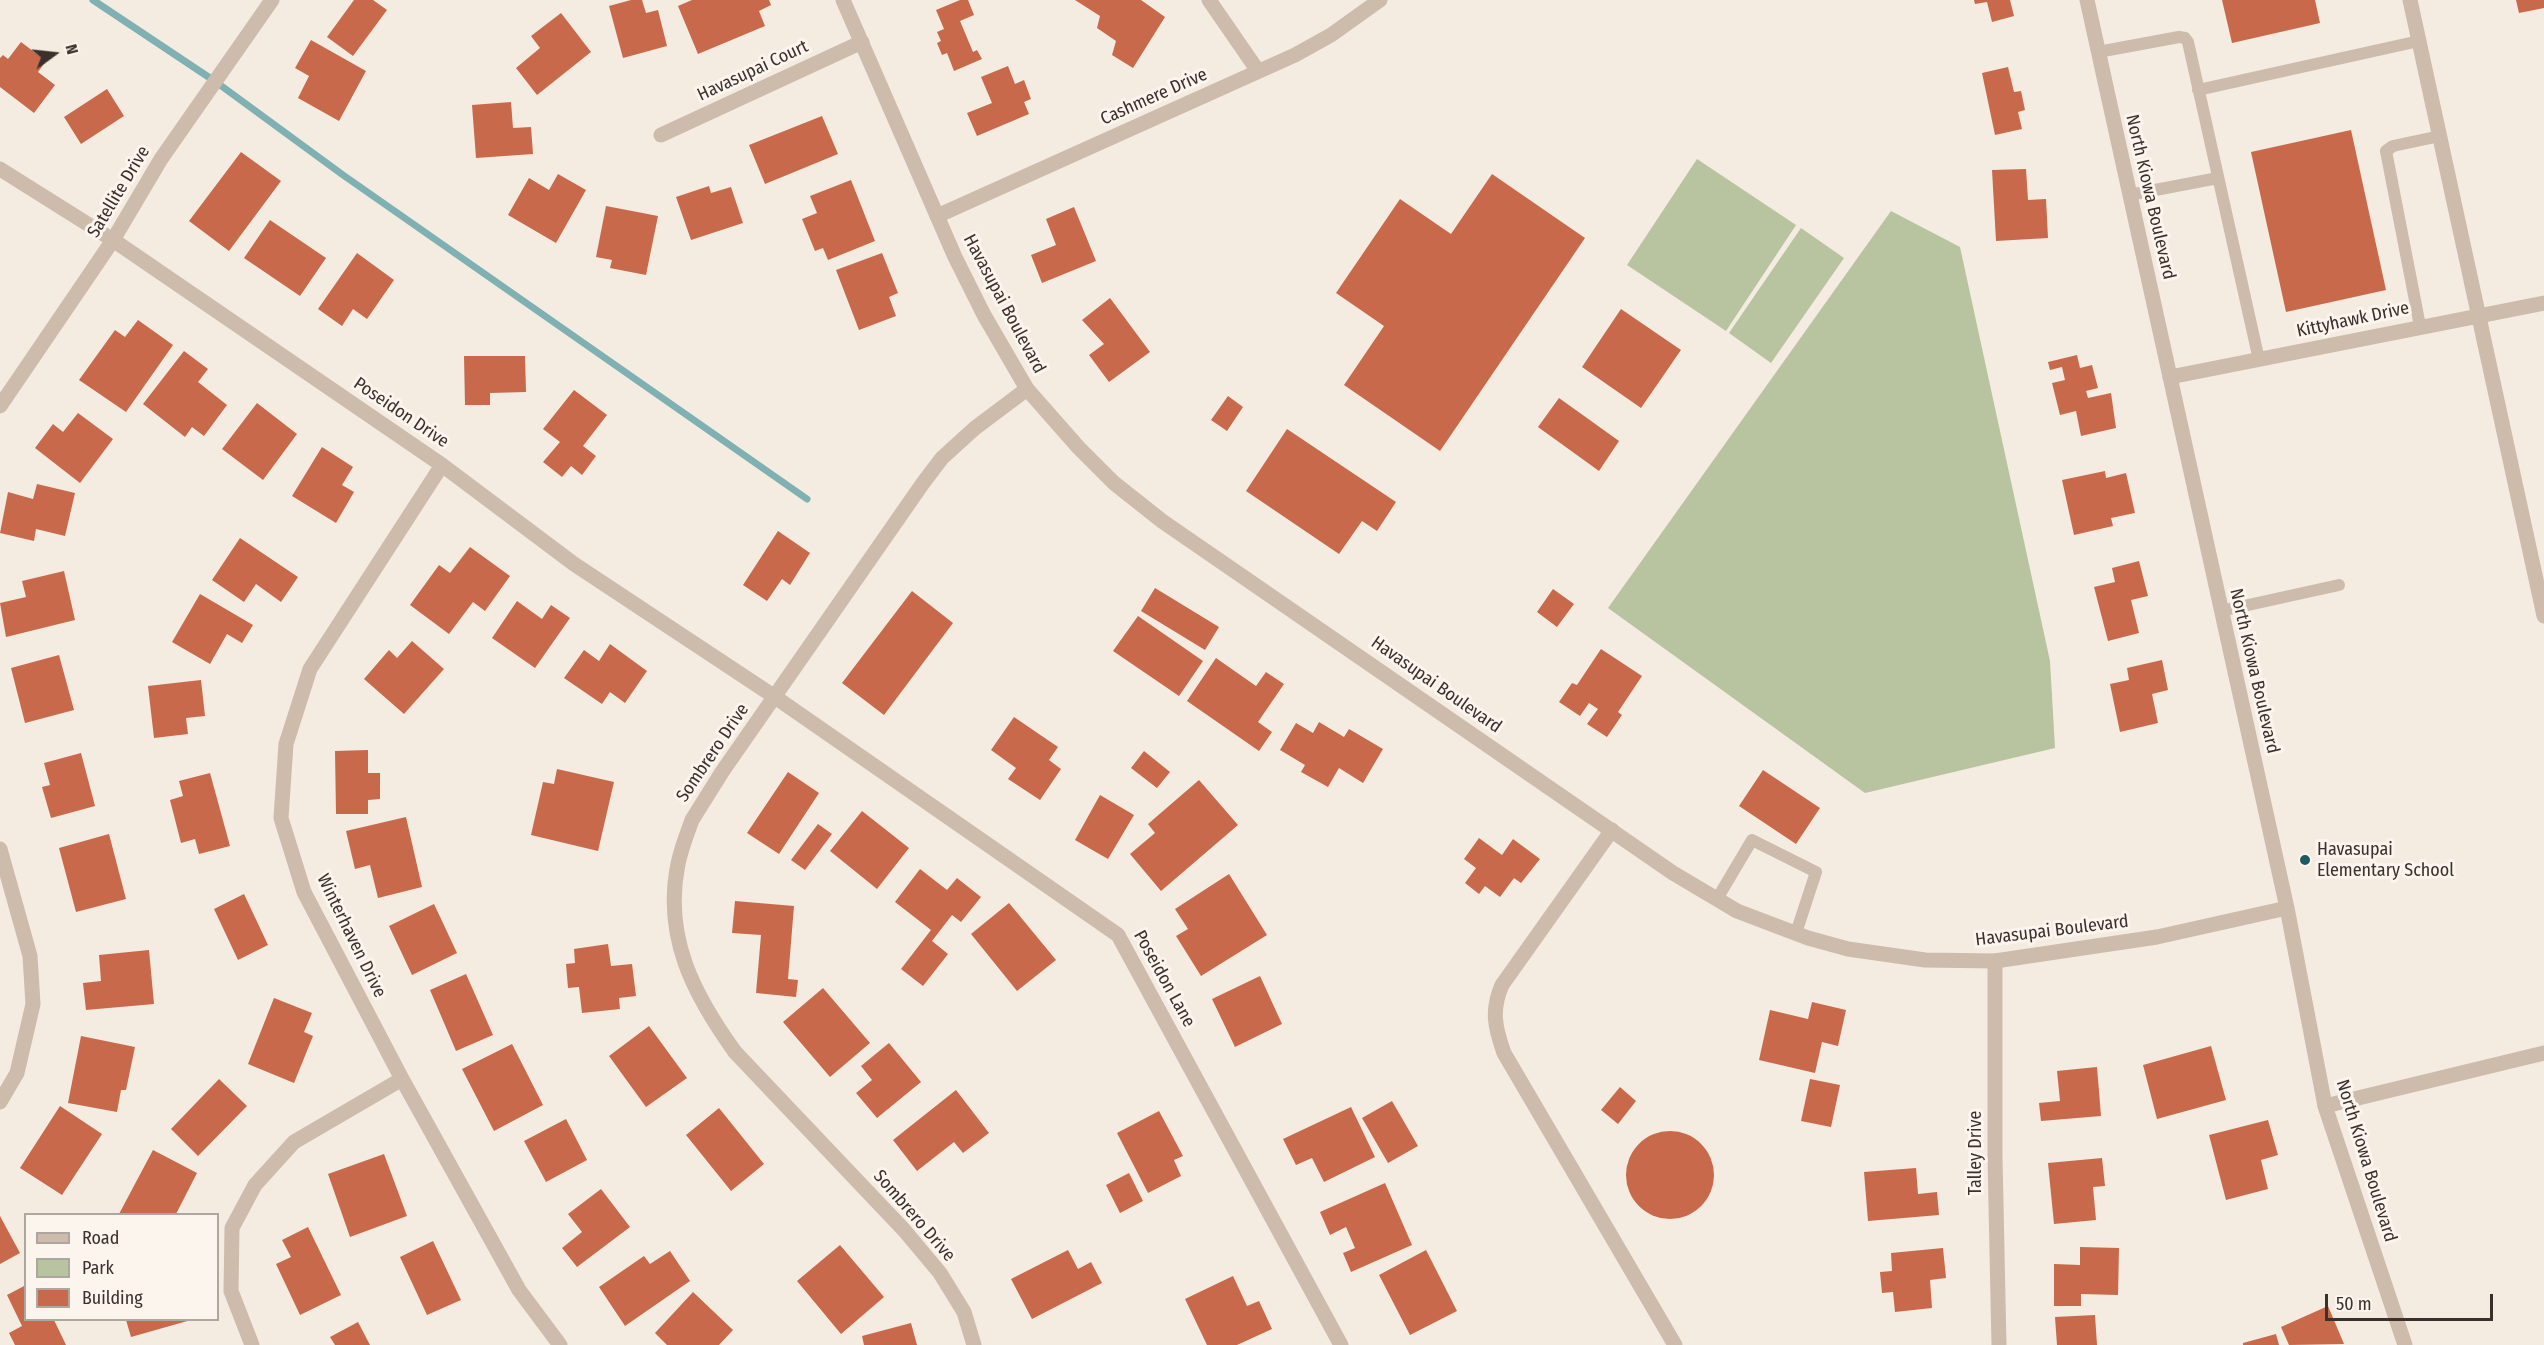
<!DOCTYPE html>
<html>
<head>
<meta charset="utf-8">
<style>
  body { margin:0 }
  #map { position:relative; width:2544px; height:1345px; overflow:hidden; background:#f4ebe1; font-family:"Fira Sans Condensed",sans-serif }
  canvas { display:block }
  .legend { position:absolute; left:24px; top:1213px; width:195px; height:108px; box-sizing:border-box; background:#fbf5ee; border:2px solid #aea6a0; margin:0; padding:8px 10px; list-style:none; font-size:18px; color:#3b302b }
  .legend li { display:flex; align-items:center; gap:12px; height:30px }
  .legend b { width:30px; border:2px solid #aea6a0 }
  .north { position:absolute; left:24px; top:24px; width:60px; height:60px; -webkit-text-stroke:4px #fbf5ee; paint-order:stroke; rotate:75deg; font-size:16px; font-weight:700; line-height:24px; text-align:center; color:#3b302b }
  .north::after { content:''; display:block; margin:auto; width:21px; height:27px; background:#3b302b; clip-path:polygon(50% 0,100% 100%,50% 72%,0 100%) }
  .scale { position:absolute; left:2325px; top:1294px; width:168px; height:27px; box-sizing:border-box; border:3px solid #3b302b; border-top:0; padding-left:8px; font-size:18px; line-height:21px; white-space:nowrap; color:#3b302b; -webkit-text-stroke:4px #fbf5ee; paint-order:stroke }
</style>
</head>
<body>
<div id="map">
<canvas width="2544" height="1345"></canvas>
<ul class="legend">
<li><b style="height:8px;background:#cdbbac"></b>Road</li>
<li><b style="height:16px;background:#b8c4a0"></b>Park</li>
<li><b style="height:16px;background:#c8694b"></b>Building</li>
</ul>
<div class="north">N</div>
<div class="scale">50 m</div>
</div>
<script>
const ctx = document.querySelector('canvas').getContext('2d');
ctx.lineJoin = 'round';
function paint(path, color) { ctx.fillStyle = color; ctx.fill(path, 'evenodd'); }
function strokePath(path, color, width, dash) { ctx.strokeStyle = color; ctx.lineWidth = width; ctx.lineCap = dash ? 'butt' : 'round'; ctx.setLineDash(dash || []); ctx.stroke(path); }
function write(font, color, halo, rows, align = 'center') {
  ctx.font = font + ' "Fira Sans Condensed",sans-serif'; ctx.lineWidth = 6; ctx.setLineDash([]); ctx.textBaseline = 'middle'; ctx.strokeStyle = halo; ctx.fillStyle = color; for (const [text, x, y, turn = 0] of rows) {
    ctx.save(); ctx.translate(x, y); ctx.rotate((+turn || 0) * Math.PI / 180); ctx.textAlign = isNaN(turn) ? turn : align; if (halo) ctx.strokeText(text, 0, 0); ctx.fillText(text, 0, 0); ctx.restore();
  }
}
const green = new Path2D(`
  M1697,159L1796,225L1726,331L1627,265Z
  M1891,211L1960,247L2050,661L2055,748L1865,793L1608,608Z
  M1801,228L1844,258L1771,363L1729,333Z`);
const stream = new Path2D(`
  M93,0L216,82L343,175L807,499`);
const building = new Path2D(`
  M354,0H373L387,10L353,56L327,37Z
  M631,0H642L646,13L658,10L667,46L623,58L609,6Z
  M692,0H769L771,5L759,11L765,26L698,54L678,6Z
  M960,0H968L974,15L960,21L973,52L977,50L982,59L954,71L947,53L942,55L937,43L941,41L937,32L944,29L936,10Z
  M1075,0H1141L1165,17L1133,68L1112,55L1116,41L1097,28L1100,16Z
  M1974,0H2010L2014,16L1992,22L1987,2L1975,4Z
  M2222,0H2315L2320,23L2232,43Z
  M2516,0H2544V8L2519,13Z
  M561,13L591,52L537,95L516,68L540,48L531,36Z
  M311,40L366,71L339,121L298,98L309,76L295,68Z
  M21,42L46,61L38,72L55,85L34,113L0,87V58L3,55L8,59Z
  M1008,66L1015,84L1024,80L1031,99L1024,102L1029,114L977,136L967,113L992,103L981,77Z
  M2008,67L2014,92L2021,91L2025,110L2018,112L2022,129L1995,135L1982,73Z
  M107,89L124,116L81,144L64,117Z
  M511,102L513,128L531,127L533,154L476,158L472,105Z
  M822,116L838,154L765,184L749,145Z
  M2351,130L2386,290L2286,312L2251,152Z
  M241,152L281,181L229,251L189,221Z
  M2026,169L2028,200L2046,199L2048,238L1996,241L1992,170Z
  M558,174L586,190L556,243L508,215L529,178L549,190Z
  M1492,174L1585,238L1440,451L1344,385L1384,326L1336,293L1400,199L1451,234Z
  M851,180L875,241L828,260L823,248L815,251L802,219L817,213L810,196Z
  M709,186L711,193L731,187L743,223L691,240L676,197Z
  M606,206L658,216L646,275L610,268L612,260L596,257Z
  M1074,207L1096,261L1042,283L1031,255L1056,245L1046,219Z
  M270,220L326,258L300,296L244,258Z
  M357,253L394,280L367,319L353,309L342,326L318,309Z
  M882,253L898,293L889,297L896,316L859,330L836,270Z
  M1110,298L1150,352L1109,382L1089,355L1104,344L1082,320Z
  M1621,309L1681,350L1641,408L1582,367Z
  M138,320L173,345L126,412L79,380L115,330L125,337Z
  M184,351L208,369L198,382L227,405L204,436L192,427L185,437L143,404Z
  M2077,355L2080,368L2092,365L2098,388L2086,391L2088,398L2111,393L2116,428L2081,436L2076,411L2060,415L2052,383L2065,380L2062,367L2050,370L2048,362Z
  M464,356H525L526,392L490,393V405H465Z
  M574,390L607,415L583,446L596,456L582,475L571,466L562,477L543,462L560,442L543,429Z
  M1228,396L1243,407L1227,431L1211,420Z
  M1559,398L1619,441L1599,471L1538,427Z
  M257,403L297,434L263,480L222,449Z
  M78,413L113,439L80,483L35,448L53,424L63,432Z
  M1287,429L1396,502L1377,531L1362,521L1339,554L1246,491Z
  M322,447L353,467L342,485L354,492L336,523L292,496Z
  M2105,471L2106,478L2126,473L2135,513L2111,518L2113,526L2074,535L2062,480Z
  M37,484L75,493L65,536L36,529L34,541L0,533L8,492L33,499Z
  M778,531L810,553L790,585L782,579L767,601L743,585Z
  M240,538L298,577L281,602L256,584L244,602L212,580Z
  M470,547L510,576L485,611L473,602L449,634L410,605L439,565L450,573Z
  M2139,561L2148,596L2131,600L2139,633L2108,641L2094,587L2115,582L2112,568Z
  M64,571L75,620L6,637L0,603L26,597L22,581Z
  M1155,588L1219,627L1205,650L1141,611Z
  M1553,589L1574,604L1557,627L1537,612Z
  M912,591L953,623L884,715L842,683Z
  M200,594L253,625L242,643L227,634L210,664L172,642Z
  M517,601L542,619L551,605L570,618L535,668L492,638Z
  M1138,616L1203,661L1179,696L1113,651Z
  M412,641L444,669L404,714L364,679L389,650L397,658Z
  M610,644L647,671L625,703L610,692L602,704L564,678L584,650L599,661Z
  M1601,649L1642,676L1618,712L1622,715L1607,737L1587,724L1598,709L1589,703L1580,716L1559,702L1572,683L1577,685Z
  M59,655L74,710L25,723L11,668Z
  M1216,658L1256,686L1266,672L1284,684L1258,722L1272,732L1259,751L1187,701Z
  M2162,660L2168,690L2152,694L2158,723L2120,732L2110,684L2129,680L2127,668Z
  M201,680L205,716L186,718L188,734L154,738L148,686Z
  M1014,717L1058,747L1049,760L1061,769L1040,800L1008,779L1016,768L991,750Z
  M1319,722L1344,737L1349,729L1383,749L1363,783L1339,768L1328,787L1301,772L1305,765L1280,750L1296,723L1313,733Z
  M368,750V773H380V799L368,800V814H336L335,751Z
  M1144,751L1170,772L1157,788L1131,768Z
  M81,753L95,806L51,818L42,787L50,785L44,763Z
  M557,769L614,782L598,851L531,835L543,782L554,784Z
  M1763,770L1820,808L1796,844L1739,806Z
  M788,772L819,793L779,854L747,833Z
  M210,773L230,846L199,854L195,839L181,843L170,800L183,796L179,781Z
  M1199,780L1238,825L1161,891L1130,854L1155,833L1148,824Z
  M1100,795L1134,815L1108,859L1075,840Z
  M862,811L909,848L877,889L830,851Z
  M406,817L422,887L378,898L370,865L355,869L346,831Z
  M818,824L832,834L805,870L791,860Z
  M109,834L126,899L76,912L59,848Z
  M1479,838L1502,855L1513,839L1540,859L1521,883L1514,878L1500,897L1485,886L1479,894L1465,883L1476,868L1464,859Z
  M920,869L947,890L957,878L981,897L961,922L952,915L932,941L948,954L923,986L901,969L931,930L895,902Z
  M1229,874L1267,935L1201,976L1176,936L1188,929L1175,909Z
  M244,894L268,945L238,960L214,909Z
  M735,901L794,906L788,979L798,980L796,997L756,993L761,935L732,933Z
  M1009,903L1056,960L1017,991L971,934Z
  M434,904L457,953L412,975L389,926Z
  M608,944L611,966L632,964L636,996L619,998L620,1009L582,1013L579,987L568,988L566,964L575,963L574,949Z
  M149,950L154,1004L86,1010L83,983L101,981L99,955Z
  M466,974L493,1035L456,1051L430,990Z
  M1260,976L1282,1024L1235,1047L1212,999Z
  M823,988L870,1043L830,1077L783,1022Z
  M274,998L312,1013L304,1032L313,1036L294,1083L248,1064Z
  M1812,1002L1846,1010L1838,1046L1822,1042L1815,1073L1759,1060L1770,1010L1808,1019Z
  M649,1026L687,1078L646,1107L609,1056Z
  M81,1036L135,1047L126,1090H121L117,1112L68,1103Z
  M889,1043L921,1082L877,1118L856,1093L872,1080L861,1066Z
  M512,1044L543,1105L494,1131L462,1069Z
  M2211,1046L2226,1100L2157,1119L2143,1065Z
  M2097,1067L2101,1116L2041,1121L2039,1103L2060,1101L2057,1071Z
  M219,1079L247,1106L198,1156L171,1129Z
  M1810,1079L1840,1085L1831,1127L1801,1121Z
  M1620,1087L1636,1101L1618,1124L1601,1110Z
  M956,1090L989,1133L963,1153L954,1142L917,1171L893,1140Z
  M1392,1101L1418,1146L1388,1163L1362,1118Z
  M60,1106L102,1134L62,1195L20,1168Z
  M1351,1107L1375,1157L1324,1182L1312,1158L1296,1165L1283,1139Z
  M719,1108L764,1164L731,1191L686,1135Z
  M1159,1111L1183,1156L1174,1160L1181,1176L1148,1193L1117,1133Z
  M566,1119L587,1160L546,1182L524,1141Z
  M2268,1120L2278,1155L2261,1160L2268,1189L2226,1200L2209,1135Z
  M1626 1175a44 44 0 1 1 88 0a44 44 0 1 1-88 0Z
  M153,1150L197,1173L176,1214H119Z
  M384,1154L407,1216L350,1237L328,1174Z
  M2102,1158L2105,1186L2093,1187L2096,1220L2054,1224L2048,1163Z
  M1916,1168L1918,1194L1937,1192L1939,1215L1868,1221L1864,1172Z
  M1129,1173L1143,1201L1120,1213L1106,1185Z
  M1385,1183L1412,1245L1351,1272L1343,1253L1355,1248L1346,1227L1330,1235L1320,1212Z
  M601,1189L630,1227L577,1267L562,1248L582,1232L568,1214Z
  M0,1216L20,1253L0,1264Z
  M308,1227L341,1295L300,1315L276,1264L291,1257L282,1240Z
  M433,1241L461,1300L427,1315L400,1257Z
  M840,1245L884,1297L841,1334L797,1281Z
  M2080,1247L2119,1248L2118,1295L2081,1294V1306H2054V1264L2080,1265Z
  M1943,1248L1946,1278L1930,1280L1932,1308L1895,1312L1893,1292L1882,1293L1880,1272L1892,1271L1891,1253Z
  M1068,1250L1078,1269L1091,1262L1102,1283L1032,1319L1011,1279Z
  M1426,1250L1457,1311L1410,1335L1379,1275Z
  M670,1251L690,1281L625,1326L599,1287L644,1256L650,1264Z
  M1233,1276L1247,1306L1259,1301L1272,1329L1237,1345H1207L1185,1299Z
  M26,1285V1320H54L66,1345H15L9,1333L22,1326L7,1295Z
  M693,1292L733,1330L719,1345H667L655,1333Z
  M2328,1306L2344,1344L2289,1345L2281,1327Z
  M2095,1315L2097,1345H2057L2055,1317Z
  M126,1320H191L131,1337Z
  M358,1322L370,1345H335L330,1337Z
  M911,1323L917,1345H864L862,1336Z
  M2276,1334L2279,1345H2243V1343Z`);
const service = new Path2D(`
  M2098,52L2179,37L2185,38L2188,42L2259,360
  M2198,90L2419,41
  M2129,195L2218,178
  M2420,326L2386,151L2393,146L2440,136
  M2221,611L2339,585
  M1717,899L1752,840L1816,872L1796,933`);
const minor = new Path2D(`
  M1209,0L1258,71
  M2410,0L2544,616
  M661,135L862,42
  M0,169L113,240L442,465L574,564L775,697L1118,935L1341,1345
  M937,216L1295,55L1331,35L1380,0
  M2170,377L2544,303
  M0,406L113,240L161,159L272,0
  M442,465L310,669L286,744L281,818L304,892L402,1079L519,1290L560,1345
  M1612,830L1502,985C1491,1010 1495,1028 1504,1053L1675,1345
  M0,849L30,956L33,1004L17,1073L0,1102
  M1995,961V1157L1999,1345
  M2325,1106L2544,1053
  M252,1345L231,1291L232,1228L255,1185L294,1142L402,1079
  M974,1345L964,1312L940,1273L904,1230L735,1052C694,995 663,937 678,864C681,849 687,834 692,820L722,772L923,483L942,458L975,428L1027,389`);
const tertiary = new Path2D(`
  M843,0L955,257L984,315L1027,389L1078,447L1114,483L1162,521L1673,873L1737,911L1808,938L1848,949L1925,960L1995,961L2157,937L2287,908
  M2087,0L2287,908L2325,1106L2405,1345`);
const markers = [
  [2305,860,6,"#1f5a5e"]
];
const streetNames = [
  ["Havasupai Court",753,71,-25],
  ["Cashmere Drive",1154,97,-24],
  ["Satellite Drive",119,192,-59],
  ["North Kiowa Boulevard",2150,197,77],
  ["Havasupai Boulevard",1004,304,62],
  ["Kittyhawk Drive",2353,320,-12],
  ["Poseidon Drive",401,413,34],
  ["North Kiowa Boulevard",2254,671,77],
  ["Havasupai Boulevard",1436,685,35],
  ["Sombrero Drive",713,753,-56],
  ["Havasupai Boulevard",2052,931,-7],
  ["Winterhaven Drive",351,936,64],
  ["Poseidon Lane",1164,979,61],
  ["Talley Drive",1976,1153,-90],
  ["North Kiowa Boulevard",2366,1161,73],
  ["Sombrero Drive",914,1216,49]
];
const poiNames = [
  ["Havasupai",2317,850],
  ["Elementary School",2317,871]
];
paint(green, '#b8c4a0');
strokePath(stream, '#7fb0b2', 7);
paint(building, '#c8694b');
strokePath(service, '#cdbbac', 12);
strokePath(minor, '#cdbbac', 15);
strokePath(tertiary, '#cdbbac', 15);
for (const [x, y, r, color] of markers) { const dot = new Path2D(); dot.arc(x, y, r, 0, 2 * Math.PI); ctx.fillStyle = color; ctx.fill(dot); strokePath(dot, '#fbf5ee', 2); }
write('18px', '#3b302b', '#fbf5ee', streetNames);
write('18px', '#3b302b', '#fbf5ee', poiNames, 'left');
</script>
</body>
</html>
